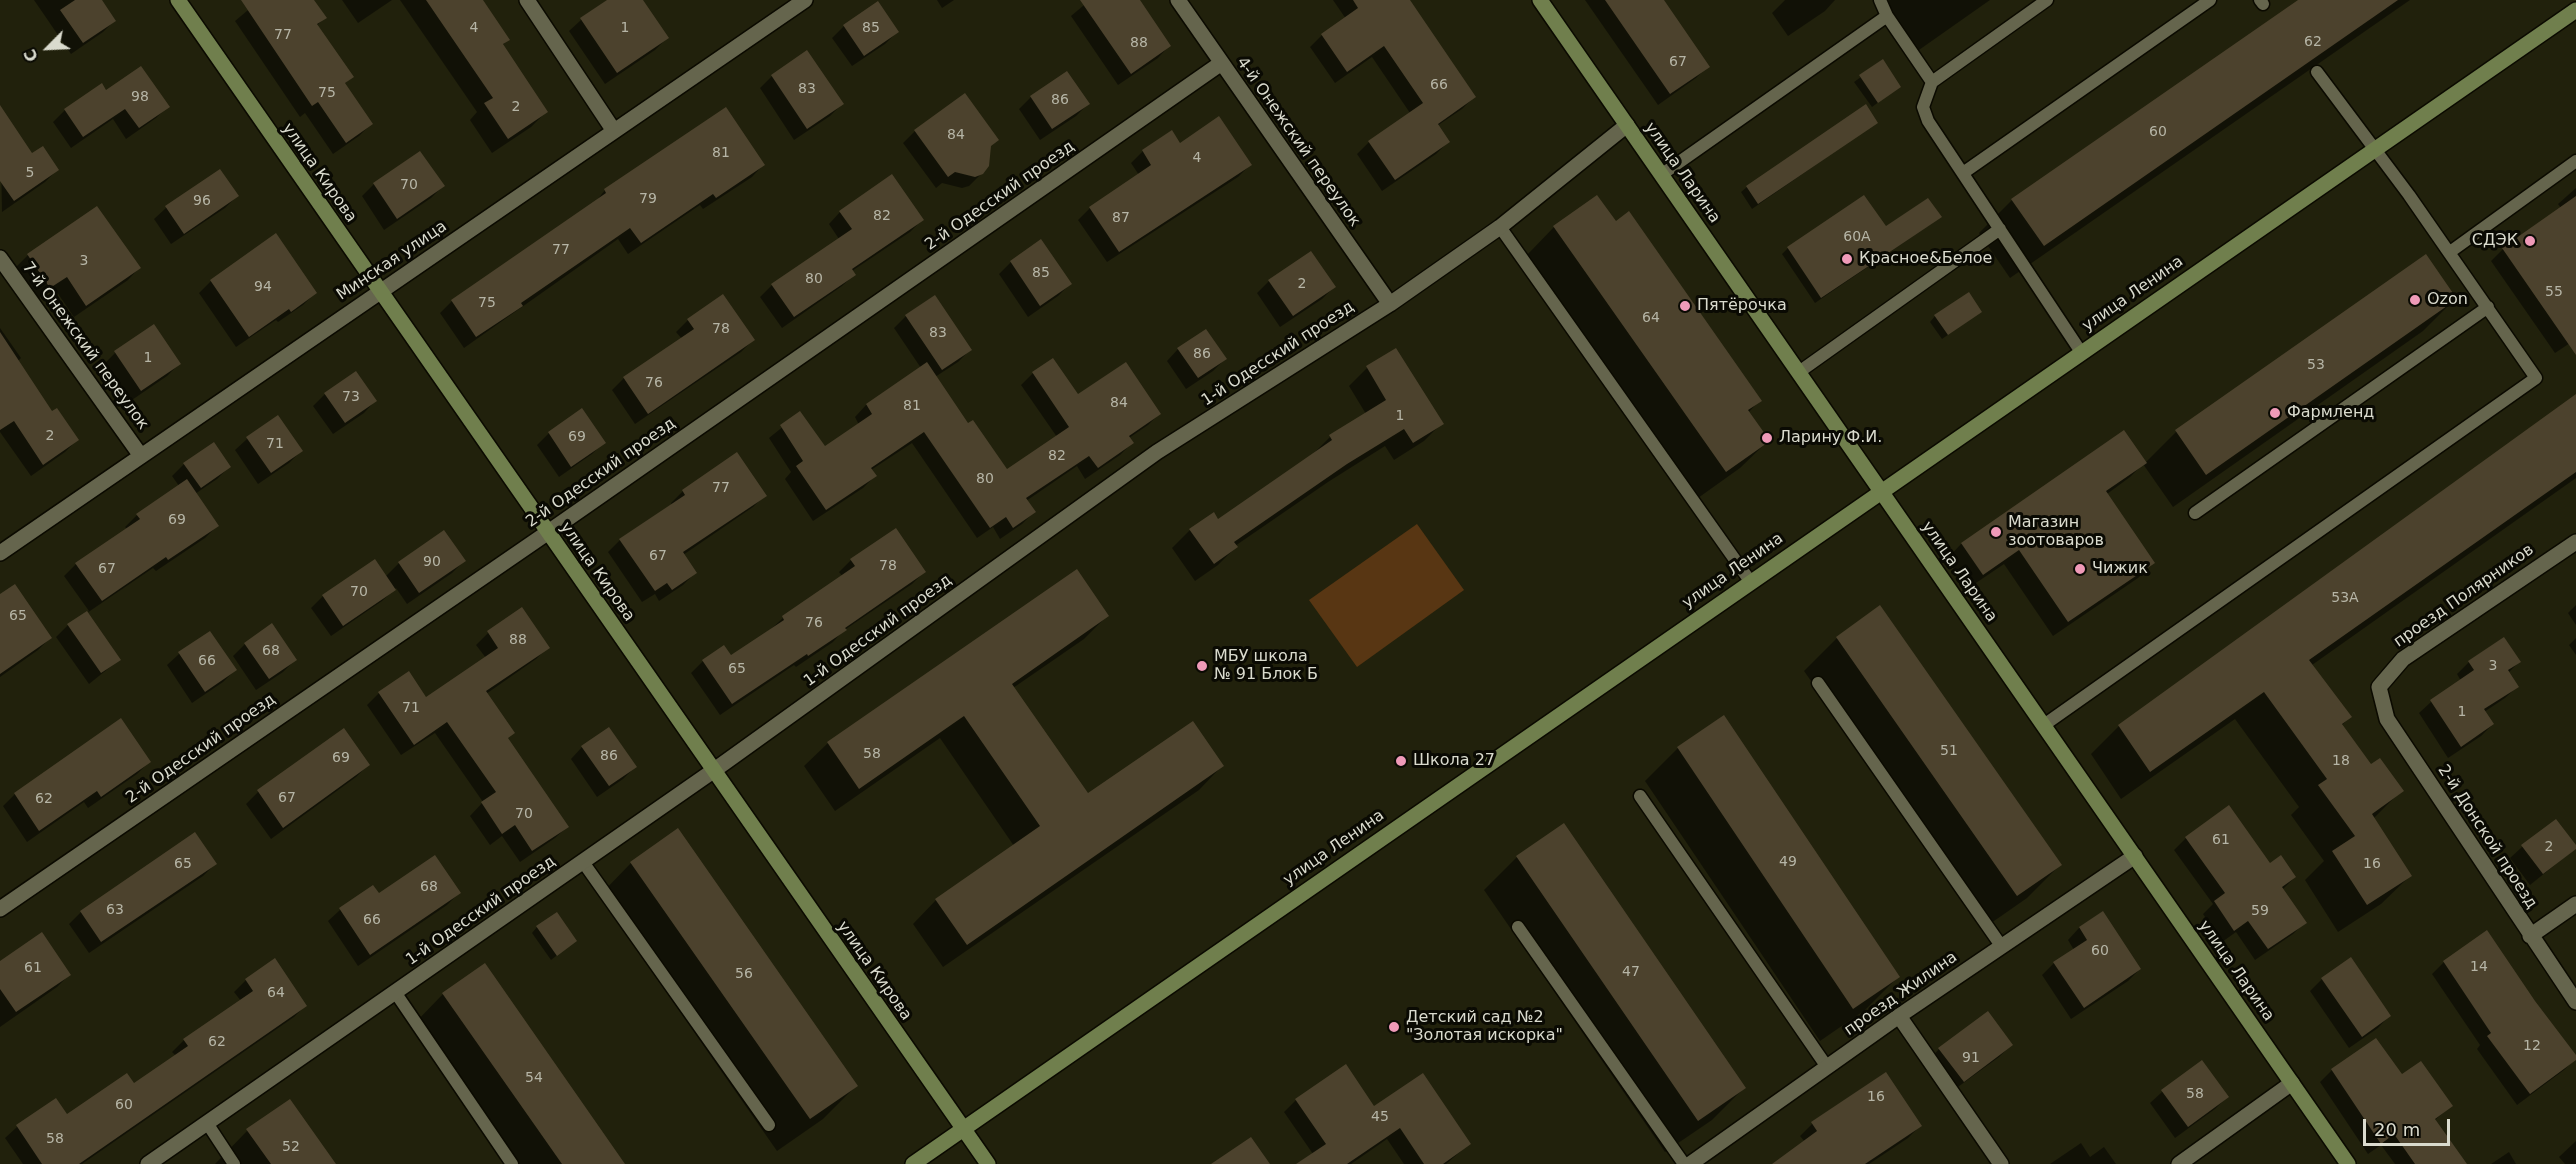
<!DOCTYPE html>
<html>
<head>
<meta charset="utf-8">
<style>
  body { margin:0 }
  #map { position:relative; width:2576px; height:1164px; overflow:hidden; background:#21210c; font-family:"DejaVu Sans",sans-serif }
  canvas { display:block }
  .north { position:absolute; left:18px; top:18px; width:60px; height:60px; -webkit-text-stroke:4px #0a0a03; paint-order:stroke; rotate:246deg; font-size:16px; font-weight:700; line-height:24px; text-align:center; color:#dadbce }
  .north::after { content:''; display:block; margin:auto; width:21px; height:27px; background:#dadbce; clip-path:polygon(50% 0,100% 100%,50% 72%,0 100%) }
  .scale { position:absolute; left:2363px; top:1119px; width:87px; height:27px; box-sizing:border-box; border:3px solid #dadbce; border-top:0; padding-left:8px; font-size:18px; line-height:21px; white-space:nowrap; color:#dadbce; -webkit-text-stroke:4px #0a0a03; paint-order:stroke }
</style>
</head>
<body>
<div id="map">
<canvas width="2576" height="1164"></canvas>
<div class="north">С</div>
<div class="scale">20 m</div>
</div>
<script>
const ctx = document.querySelector('canvas').getContext('2d');
ctx.lineJoin = 'round';
function paint(path, color) { ctx.fillStyle = color; ctx.fill(path, 'evenodd'); }
function strokePath(path, color, width, dash) { ctx.strokeStyle = color; ctx.lineWidth = width; ctx.lineCap = dash ? 'butt' : 'round'; ctx.setLineDash(dash || []); ctx.stroke(path); }
function write(font, color, halo, rows, align = 'center') {
  ctx.font = font + ' "DejaVu Sans",sans-serif'; ctx.lineWidth = 6; ctx.setLineDash([]); ctx.textBaseline = 'middle'; ctx.strokeStyle = halo; ctx.fillStyle = color; for (const [text, x, y, turn = 0] of rows) {
    ctx.save(); ctx.translate(x, y); ctx.rotate((+turn || 0) * Math.PI / 180); ctx.textAlign = isNaN(turn) ? turn : align; if (halo) ctx.strokeText(text, 0, 0); ctx.fillText(text, 0, 0); ctx.restore();
  }
}
const green = new Path2D(`
  M1417,524L1464,590L1357,667L1309,600Z`);
const shadow = new Path2D(`
  M34,0H101L115,20L103,32L71,54Z
  M260,0H313L325,18L316,26L352,77L344,84L371,124L359,136L333,154L305,113L300,117L235,21Z
  M342,0H392L358,23Z
  M400,0H481L508,39L502,46L546,112L531,127L492,153L470,120L477,112Z
  M610,0H641L667,38L655,50L605,84L569,31L581,20Z
  M937,0H954L942,8Z
  M1090,0H1138L1169,46L1158,58L1118,85L1071,16Z
  M1333,0H1408L1474,97L1462,109L1437,126L1448,142L1436,154L1382,191L1357,154L1369,142L1410,113L1372,57L1335,83L1310,47L1322,35L1346,19Z
  M1585,0H1663L1708,66L1696,78L1658,105Z
  M1785,0H1835L1825,11L1788,36L1772,13Z
  M1889,0H1990L1909,57L1878,12Z
  M2300,0H2410L2010,278L1979,233L2012,200Z
  M844,26L897,32L885,44L852,66L832,38Z
  M807,52L842,104L830,116L794,140L760,88L772,76Z
  M1882,62L1899,87L1872,107L1854,82Z
  M106,92L168,106L156,118L126,139L113,119L71,148L53,122L65,110Z
  M965,95L989,147L982,173L969,186L962,188L942,183L936,188L903,143L915,131Z
  M1031,97L1088,104L1076,116L1040,140L1019,109Z
  M0,108L32,155L57,170L45,182L2,212Z
  M726,109L763,165L752,177L703,209L700,205L628,254L618,239L464,348L440,313L452,301L594,204L605,190Z
  M1876,123L1752,209L1741,192L1747,187Z
  M1172,132L1180,145L1250,165L1238,177L1107,262L1078,220L1090,208L1139,175L1131,163L1143,151Z
  M374,184L443,186L431,198L384,230L362,196Z
  M2576,188V339L2555,353L2491,261L2503,249L2561,208L2558,204Z
  M237,196L225,208L171,244L154,219L166,208Z
  M840,212L922,220L910,232L852,271L854,275L842,286L782,328L760,297L772,285L839,239L829,224Z
  M1934,222L1815,303L1782,254L1788,248L1885,228Z
  M1554,227L1760,400L1748,413L1768,441L1740,468L1698,498L1527,255Z
  M28,255L139,268L128,280L74,317L54,288L38,299L16,267Z
  M242,260L315,293L303,305L278,322L276,320L236,347L199,293L211,281Z
  M1011,262L1070,284L1058,296L1028,317L999,274Z
  M1269,281L1334,287L1322,299L1280,327L1257,293Z
  M2455,299L2423,331L2173,507L2143,464L2130,477L2107,494L2153,563L2138,578L2053,636L2004,564L1967,589L1947,559L1961,544L2124,432L2145,463L2176,432Z
  M1981,312L1942,339L1930,322L1935,316Z
  M906,316L970,350L958,362L935,377L968,425L1006,471L1057,437L1021,385L1033,373L1077,396L1160,413L1148,425L1129,438L1132,443L1120,455L1085,479L1077,466L1026,501L1034,512L1022,524L1000,539L993,527L977,538L912,443L871,470L875,476L863,488L813,521L785,479L791,472L769,438L800,413L824,448L859,425L855,417L866,405L921,368L894,328Z
  M688,320L753,340L741,352L635,424L612,390L624,378L682,339L676,332Z
  M0,328L21,358L18,361L52,413L77,440L65,452L31,476L0,432Z
  M1178,349L1225,359L1213,371L1186,389L1167,361Z
  M1395,350L1442,423L1424,441L1394,460L1385,446L1328,482L1235,546L1236,547L1218,565L1195,581L1172,548L1190,530L1218,521L1312,455L1330,437L1366,414L1349,386L1367,368Z
  M115,353L179,364L167,376L129,402L103,365Z
  M325,394L375,401L364,413L333,434L313,406Z
  M2576,396V478L2312,665L2350,717L2341,726L2371,766L2402,790L2373,819L2410,876L2381,904L2338,932L2305,880L2324,861L2291,815L2299,807L2235,719L2121,799L2091,754L2119,726Z
  M549,433L604,442L592,454L559,477L537,445Z
  M247,439L301,451L289,463L258,484L235,450Z
  M184,464L229,467L217,479L195,494L217,526L205,538L156,571L153,568L87,613L119,660L89,684L56,637L68,625L89,611L64,576L76,564L127,529L125,527L137,515L179,486L172,476Z
  M683,491L765,495L753,507L683,555L695,573L683,585L659,601L655,594L642,602L608,552L620,540L672,505L671,503Z
  M851,560L924,572L912,584L843,631L833,642L796,667L794,665L720,715L691,673L703,661L730,658L771,629L783,618L843,577L839,572Z
  M464,561L452,573L407,604L396,588L382,601L331,636L311,608L323,596L385,577L399,563Z
  M0,595L50,638L38,650L0,677Z
  M2576,605V625L2568,613Z
  M522,609L548,647L536,659L486,694L507,739L567,827L555,838L520,862L502,836L490,845L470,816L483,802L435,733L401,755L367,705L379,693L408,673L426,699L486,658L476,645L488,633Z
  M1107,616L1084,639L1013,688L1087,796L1222,766L1199,790L943,967L913,924L936,900L1014,846L940,738L835,811L804,766L828,743Z
  M209,633L235,670L223,682L192,703L167,665L179,654Z
  M1837,638L2060,865L2027,898L1984,928L1804,671Z
  M2576,638V655L2569,645Z
  M245,644L295,660L283,672L256,690L233,656Z
  M2469,662H2519L2508,673L2517,687L2505,698L2484,712L2493,724L2481,736L2448,758L2419,713L2431,702L2461,681L2457,674Z
  M1724,718L1898,977L1865,1010L1820,1041L1645,781L1678,748Z
  M120,720L149,762L137,774L88,808L84,802L27,842L3,806L15,794Z
  M582,747L635,767L623,779L597,797L571,759Z
  M368,765L356,777L271,839L246,804L258,792Z
  M2186,838L2270,865L2295,877L2282,890L2305,922L2293,934L2255,960L2236,932L2222,942L2203,914L2213,904L2174,850Z
  M2522,847L2576,848L2530,885L2510,858Z
  M1517,857L1744,1088L1712,1120L1665,1152L1484,890Z
  M631,863L856,1086L823,1119L777,1151L599,896Z
  M215,864L203,876L89,953L69,924L81,912Z
  M373,887L378,895L459,893L447,905L358,966L328,921L340,910Z
  M2102,913L2140,969L2128,981L2071,1019L2042,975L2054,963L2074,950L2068,940L2079,928Z
  M537,927L575,941L551,960L532,933Z
  M2350,959L2389,1016L2378,1028L2349,1048L2310,991L2322,979Z
  M274,961L305,1006L294,1017L82,1164H23L5,1138L17,1127L56,1100L67,1116L134,1085L176,1056L172,1052L184,1040L241,1001L234,992L246,980Z
  M2444,962L2576,1058L2564,1070L2517,1105L2477,1049L2480,1045L2432,974Z
  M0,963L69,975L57,987L0,1027Z
  M443,994L623,1164H506L411,1027Z
  M2375,1040L2402,1077L2451,1106L2434,1121L2465,1164H2395L2381,1145L2368,1154L2320,1082L2332,1070Z
  M2011,1045L1999,1057L1951,1092L1928,1061L1939,1049Z
  M2162,1092L2227,1097L2215,1109L2175,1138L2150,1103Z
  M1296,1100L1374,1108L1469,1144L1446,1164H1404L1387,1139L1351,1164H1299L1313,1154L1284,1112Z
  M1812,1124L1920,1126L1908,1138L1869,1164H1775L1805,1142L1800,1136Z
  M247,1131L334,1164H215Z
  M2576,1141V1164H2565L2559,1157Z
  M2081,1143L2090,1157L2104,1147L2116,1164H2050Z
  M2509,1152L2516,1164H2491Z`);
const building = new Path2D(`
  M75,0H102L116,21L83,43L60,10Z
  M241,0H314L327,18L317,24L354,77L345,83L373,124L346,143L318,102L312,106Z
  M426,0H483L510,40L503,44L548,112L508,139L484,103L493,98Z
  M607,0H643L669,38L617,73L580,18Z
  M1080,0H1140L1171,46L1131,74Z
  M1353,0H1410L1476,97L1438,124L1450,142L1395,180L1368,141L1423,103L1384,46L1347,72L1321,34L1358,8Z
  M1605,0H1664L1710,67L1670,94Z
  M2298,0H2398L2044,246L2011,199Z
  M878,1L899,32L864,56L843,25Z
  M807,50L844,104L807,129L771,75Z
  M1883,59L1901,87L1878,103L1859,75Z
  M141,66L170,107L139,128L125,109L83,137L64,109L102,83L106,90Z
  M1067,71L1090,104L1052,129L1030,96Z
  M965,93L999,140L991,146L989,166L983,174L975,177L955,172L948,177L914,130Z
  M1866,104L1878,123L1758,204L1746,186Z
  M0,105L32,153L43,146L59,170L14,201L0,181Z
  M726,107L765,165L716,198L713,194L641,243L630,228L521,303L523,306L476,337L451,300L606,193L604,189Z
  M1219,116L1252,165L1119,252L1089,207L1151,165L1142,150L1172,130L1180,143Z
  M420,151L445,186L397,219L373,183Z
  M220,169L239,196L184,234L165,206Z
  M892,174L924,220L852,269L856,275L794,317L771,284L852,229L839,211Z
  M1597,195L1616,221L1629,211L1762,401L1748,410L1770,441L1726,472L1553,226Z
  M1864,195L1886,226L1928,198L1942,217L1821,298L1787,247Z
  M2576,196V355L2502,248Z
  M97,206L141,268L86,306L67,277L50,288L27,254Z
  M276,233L317,293L291,312L289,309L249,337L210,280Z
  M1041,239L1072,284L1040,306L1010,261Z
  M1311,251L1336,287L1293,316L1268,280Z
  M2426,254L2457,299L2206,475L2175,430Z
  M1969,292L1982,312L1948,335L1934,315Z
  M723,294L755,340L648,414L623,377L694,329L687,319Z
  M935,295L972,350L942,370L905,315Z
  M154,324L181,364L141,391L114,351Z
  M1206,329L1227,359L1198,378L1177,348Z
  M0,332L52,411L57,408L79,440L43,465L14,421L0,430Z
  M1396,348L1444,424L1413,443L1404,429L1347,464L1234,542L1238,547L1214,564L1189,529L1214,512L1218,519L1332,440L1329,435L1386,400L1366,366Z
  M1053,358L1078,394L1126,362L1161,414L1129,436L1134,443L1098,468L1089,456L1026,498L1036,512L1013,528L1006,517L990,528L924,432L871,468L877,476L826,510L796,466L803,461L780,425L800,411L825,446L872,414L866,404L927,362L968,423L973,420L1007,469L1069,427L1032,372Z
  M356,371L377,401L345,423L324,393Z
  M2576,394V472L2309,660L2352,717L2342,724L2371,764L2380,758L2404,791L2372,814L2412,876L2367,905L2332,851L2355,836L2318,785L2327,779L2264,692L2150,772L2118,725Z
  M582,408L606,443L571,467L548,432Z
  M278,415L303,451L271,473L246,437Z
  M2124,430L2147,463L2106,491L2155,563L2068,622L2019,550L1983,575L1961,543Z
  M214,442L231,467L201,488L183,463Z
  M737,452L767,496L683,552L697,573L672,590L667,583L655,591L619,539L685,495L682,490Z
  M187,479L219,526L168,560L166,557L102,601L75,563L140,519L136,514Z
  M896,528L926,572L845,628L847,630L808,656L807,654L732,704L702,660L724,645L731,655L784,620L782,616L855,566L850,559Z
  M444,530L466,561L419,593L398,562Z
  M375,559L396,590L343,626L322,595Z
  M1077,569L1109,616L1012,684L1088,793L1193,721L1224,766L967,945L935,899L1040,826L964,716L859,789L827,742Z
  M15,584L52,638L0,674V594Z
  M1880,605L2062,865L2017,896L1836,637Z
  M522,607L550,648L486,691L515,733L508,738L569,827L532,851L515,825L502,834L481,802L496,792L447,722L414,745L378,692L409,671L426,697L498,648L487,631Z
  M87,611L121,660L101,673L67,624Z
  M272,623L297,660L269,679L244,643Z
  M210,631L237,670L205,692L178,652Z
  M2504,637L2521,662L2508,670L2519,687L2484,709L2494,724L2461,747L2430,700L2474,670L2468,661Z
  M1724,715L1900,977L1853,1009L1677,747Z
  M121,718L151,762L101,797L97,791L39,831L14,793Z
  M609,727L637,767L609,786L581,746Z
  M344,728L370,765L283,828L257,790Z
  M2229,805L2270,863L2281,855L2296,877L2282,887L2307,923L2268,949L2248,921L2234,931L2214,901L2225,893L2185,837Z
  M2556,819L2576,845V849L2543,874L2521,845Z
  M1564,823L1746,1088L1698,1121L1516,856Z
  M678,828L858,1086L810,1119L630,862Z
  M195,832L217,864L101,942L80,911Z
  M435,855L461,893L370,955L339,908L373,885L379,893Z
  M2103,911L2141,969L2084,1008L2053,962L2087,940L2079,927Z
  M557,912L577,941L557,956L536,926Z
  M2487,930L2535,1001L2576,1055V1060L2530,1094L2487,1036L2491,1033L2443,961Z
  M42,932L71,975L16,1012L0,989V961Z
  M2351,957L2391,1016L2362,1037L2321,978Z
  M275,958L307,1006L79,1164H42L16,1125L56,1098L67,1114L127,1073L134,1083L188,1046L183,1039L253,991L245,979Z
  M485,963L625,1164H562L442,993Z
  M1988,1011L2013,1045L1964,1082L1938,1048Z
  M2376,1038L2402,1074L2421,1061L2453,1106L2435,1119L2467,1164H2415L2394,1134L2381,1144L2331,1069Z
  M2202,1060L2229,1097L2188,1127L2161,1090Z
  M1346,1064L1374,1106L1423,1073L1471,1144L1443,1164H1424L1400,1128L1347,1164H1296L1326,1144L1295,1099Z
  M1886,1072L1922,1126L1865,1164H1772L1817,1131L1811,1122Z
  M290,1099L336,1164H271L246,1129Z
  M1251,1137L1270,1164H1211Z`);
const lane = new Path2D(`
  M2047,0L1932,82L1923,107L1928,121L2081,352
  M2260,0L2263,4
  M1887,16L1932,82
  M1963,173L2210,0
  M1661,175L1887,16L1880,0
  M1500,227L1750,581
  M2450,252L2576,161
  M1799,372L2000,229
  M2195,513L2488,307
  M1818,683L2002,947
  M2044,725L2536,378L2409,195L2317,72
  M1640,796L1827,1067
  M583,862L769,1125
  M1518,927L1684,1164
  M395,992L512,1164
  M207,1123L234,1164`);
const street = new Path2D(`
  M527,0L614,131
  M1178,0L1390,304
  M0,258L141,456
  M2576,542L2403,659L2379,687L2387,719L2576,1002
  M0,553L805,0
  M0,909L547,533L1220,64
  M2530,936L2576,904
  M1899,1016L2001,1164
  M148,1164L713,771L1157,452L1390,304L1500,227L1627,125
  M1690,1164L1899,1016L2135,856
  M2179,1164L2292,1083`);
const secondary = new Path2D(`
  M178,0L988,1164
  M1540,0L2348,1164
  M913,1164L2576,10`);
const markers = [
  [2530,241,6,"#ef9ab8"],
  [1847,259,6,"#ef9ab8"],
  [2415,300,6,"#ef9ab8"],
  [1685,306,6,"#ef9ab8"],
  [2275,413,6,"#ef9ab8"],
  [1767,438,6,"#ef9ab8"],
  [1996,532,6,"#ef9ab8"],
  [2080,569,6,"#ef9ab8"],
  [1202,666,6,"#ef9ab8"],
  [1401,761,6,"#ef9ab8"],
  [1394,1027,6,"#ef9ab8"]
];
const numberNames = [
  ["4",474,28],
  ["1",625,28],
  ["85",871,28],
  ["77",283,35],
  ["62",2313,42],
  ["88",1139,43],
  ["67",1678,62],
  ["66",1439,85],
  ["83",807,89],
  ["75",327,93],
  ["98",140,97],
  ["86",1060,100],
  ["2",516,107],
  ["60",2158,132],
  ["84",956,135],
  ["81",721,153],
  ["4",1197,158],
  ["5",30,173],
  ["70",409,185],
  ["79",648,199],
  ["96",202,201],
  ["82",882,216],
  ["87",1121,218],
  ["60А",1857,237],
  ["77",561,250],
  ["3",84,261],
  ["85",1041,273],
  ["80",814,279],
  ["2",1302,284],
  ["94",263,287],
  ["55",2554,292],
  ["75",487,303],
  ["64",1651,318],
  ["78",721,329],
  ["83",938,333],
  ["86",1202,354],
  ["1",148,358],
  ["53",2316,365],
  ["76",654,383],
  ["73",351,397],
  ["84",1119,403],
  ["81",912,406],
  ["1",1400,416],
  ["2",50,436],
  ["69",577,437],
  ["71",275,444],
  ["82",1057,456],
  ["80",985,479],
  ["77",721,488],
  ["69",177,520],
  ["67",658,556],
  ["90",432,562],
  ["78",888,566],
  ["67",107,569],
  ["70",359,592],
  ["53А",2345,598],
  ["65",18,616],
  ["76",814,623],
  ["88",518,640],
  ["68",271,651],
  ["66",207,661],
  ["3",2493,666],
  ["65",737,669],
  ["71",411,708],
  ["1",2462,712],
  ["51",1949,751],
  ["58",872,754],
  ["86",609,756],
  ["69",341,758],
  ["18",2341,761],
  ["67",287,798],
  ["62",44,799],
  ["70",524,814],
  ["61",2221,840],
  ["2",2549,847],
  ["49",1788,862],
  ["65",183,864],
  ["16",2372,864],
  ["68",429,887],
  ["63",115,910],
  ["59",2260,911],
  ["66",372,920],
  ["60",2100,951],
  ["14",2479,967],
  ["61",33,968],
  ["47",1631,972],
  ["56",744,974],
  ["64",276,993],
  ["62",217,1042],
  ["12",2532,1046],
  ["91",1971,1058],
  ["54",534,1078],
  ["58",2195,1094],
  ["16",1876,1097],
  ["60",124,1105],
  ["45",1380,1117],
  ["58",55,1139],
  ["52",291,1147]
];
const streetNames = [
  ["4-й Онежский переулок",1298,142,55],
  ["улица Кирова",319,173,55],
  ["улица Ларина",1682,173,55],
  ["2-й Одесский проезд",1000,196,-35],
  ["Минская улица",392,261,-34],
  ["улица Ленина",2133,294,-35],
  ["7-й Онежский переулок",85,346,54],
  ["1-й Одесский проезд",1278,354,-33],
  ["2-й Одесский проезд",601,473,-35],
  ["улица Ленина",1733,571,-35],
  ["улица Кирова",597,572,55],
  ["улица Ларина",1959,572,55],
  ["проезд Полярников",2464,596,-35],
  ["1-й Одесский проезд",878,631,-36],
  ["2-й Одесский проезд",201,749,-35],
  ["2-й Донской проезд",2487,837,57],
  ["улица Ленина",1334,848,-35],
  ["1-й Одесский проезд",481,911,-35],
  ["улица Кирова",874,971,55],
  ["улица Ларина",2236,971,55],
  ["проезд Жилина",1901,994,-35]
];
const poiNames = [
  ["СДЭК",2518,241,"right"],
  ["Красное&Белое",1859,259],
  ["Ozon",2427,300],
  ["Пятёрочка",1697,306],
  ["Фармленд",2287,413],
  ["Ларину Ф.И.",1779,438],
  ["Магазин",2008,523],
  ["зоотоваров",2008,541],
  ["Чижик",2092,569],
  ["МБУ школа",1214,657],
  ["№ 91 Блок Б",1214,675],
  ["Школа 27",1413,761],
  ["Детский сад №2",1406,1018],
  ["\"Золотая искорка\"",1406,1036]
];
paint(green, '#583613');
paint(shadow, '#0007');
paint(building, '#4c422d');
strokePath(lane, '#0b0a00', 15);
strokePath(street, '#0b0a00', 18);
strokePath(secondary, '#0b0a00', 18);
strokePath(lane, '#65654d', 12);
strokePath(street, '#65654d', 15);
strokePath(secondary, '#707f4d', 15);
for (const [x, y, r, color] of markers) { const dot = new Path2D(); dot.arc(x, y, r, 0, 2 * Math.PI); ctx.fillStyle = color; ctx.fill(dot); strokePath(dot, '#0a0a03', 2); }
write('14px', '#b6b5a6', null, numberNames);
write('16px', '#dadbce', '#0a0a03', streetNames);
write('16px', '#dadbce', '#0a0a03', poiNames, 'left');
</script>
</body>
</html>
